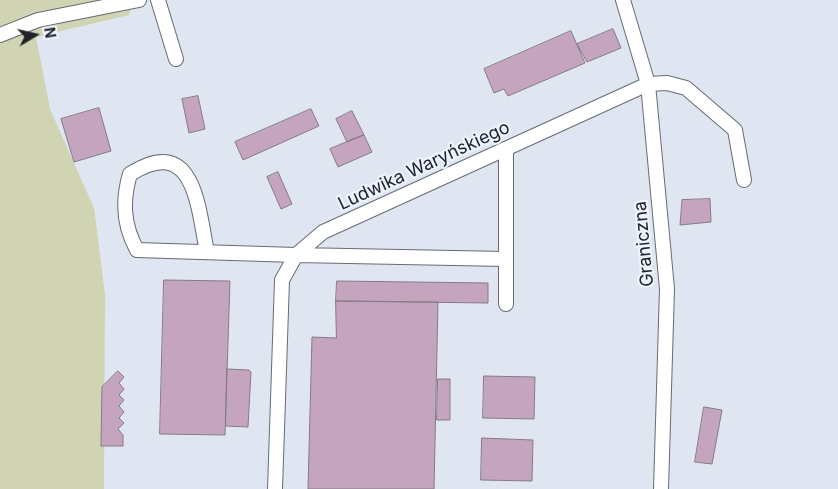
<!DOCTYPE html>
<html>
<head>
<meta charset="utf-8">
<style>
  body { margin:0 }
  #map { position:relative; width:838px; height:489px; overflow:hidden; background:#e0e6f1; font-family:Inter,sans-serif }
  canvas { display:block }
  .north { position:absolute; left:10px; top:10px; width:50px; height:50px; -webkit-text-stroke:4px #eef4ff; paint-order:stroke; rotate:81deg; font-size:14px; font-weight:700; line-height:20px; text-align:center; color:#212327 }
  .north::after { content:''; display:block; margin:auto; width:18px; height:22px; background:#212327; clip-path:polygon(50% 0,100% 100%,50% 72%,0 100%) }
</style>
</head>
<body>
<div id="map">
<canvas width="838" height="489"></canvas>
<div class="north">N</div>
</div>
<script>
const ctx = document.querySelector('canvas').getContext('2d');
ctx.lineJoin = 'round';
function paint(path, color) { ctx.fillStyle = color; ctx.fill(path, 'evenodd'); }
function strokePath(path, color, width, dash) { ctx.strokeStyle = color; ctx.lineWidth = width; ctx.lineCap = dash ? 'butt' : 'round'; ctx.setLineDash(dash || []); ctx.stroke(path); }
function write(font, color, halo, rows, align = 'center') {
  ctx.font = font + ' Inter,sans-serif'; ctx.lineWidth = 4.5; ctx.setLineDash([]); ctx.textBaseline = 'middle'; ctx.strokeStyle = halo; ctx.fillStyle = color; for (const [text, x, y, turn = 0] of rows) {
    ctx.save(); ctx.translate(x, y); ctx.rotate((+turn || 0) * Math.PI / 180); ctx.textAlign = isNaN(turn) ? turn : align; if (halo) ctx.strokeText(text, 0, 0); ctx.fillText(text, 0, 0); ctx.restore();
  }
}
const green = new Path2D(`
  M0,0H134L129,15L36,37L50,109L94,208L105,294L104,489H0Z`);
const building = new Path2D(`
  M613,29L621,48L587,62L577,44Z
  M571,31L585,63L508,96L504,89L494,93L484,69Z
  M198,96L205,129L189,133L182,99Z
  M99,108L111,151L74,162L61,119Z
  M311,109L319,126L243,160L235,142Z
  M352,111L364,135L347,142L336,119Z
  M364,135L372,152L338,167L330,149Z
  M278,172L292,204L281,209L267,177Z
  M710,199L711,222L680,225L682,200Z
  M164,280L230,281L225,435L160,434Z
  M337,281L488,283V303L336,301Z
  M336,301L438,302L434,489H308L312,337L336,338Z
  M227,369L249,370L251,372L248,427L226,426Z
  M118,371L124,377L119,383L124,389L119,395L124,400L119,406L124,412L119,418L124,423L118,429L123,435V446H101L102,387Z
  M484,376L535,377L534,419L483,418Z
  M438,379H450V420H437Z
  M704,407L722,410L712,464L695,462Z
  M482,438L533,440L532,481L481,480Z`);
const minor = new Path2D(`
  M158,0L176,59
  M623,0L648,84L667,289L661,489
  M0,35L38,20L139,0
  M506,149V304
  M207,252C198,208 195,133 130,174C122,201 123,225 137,250L296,255L506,259
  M275,489L282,280L296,255L323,232L648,84L667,83L686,88L735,130L744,180`);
const streetNames = [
  ["Ludwika Waryńskiego",424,166,-25],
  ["Graniczna",644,244,-95]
];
paint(green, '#d0d4b3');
paint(building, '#c5a4c0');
strokePath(building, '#847b83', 1);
strokePath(minor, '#666b74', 16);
strokePath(minor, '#fff', 14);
write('18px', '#212327', '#eef4ff', streetNames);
</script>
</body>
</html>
